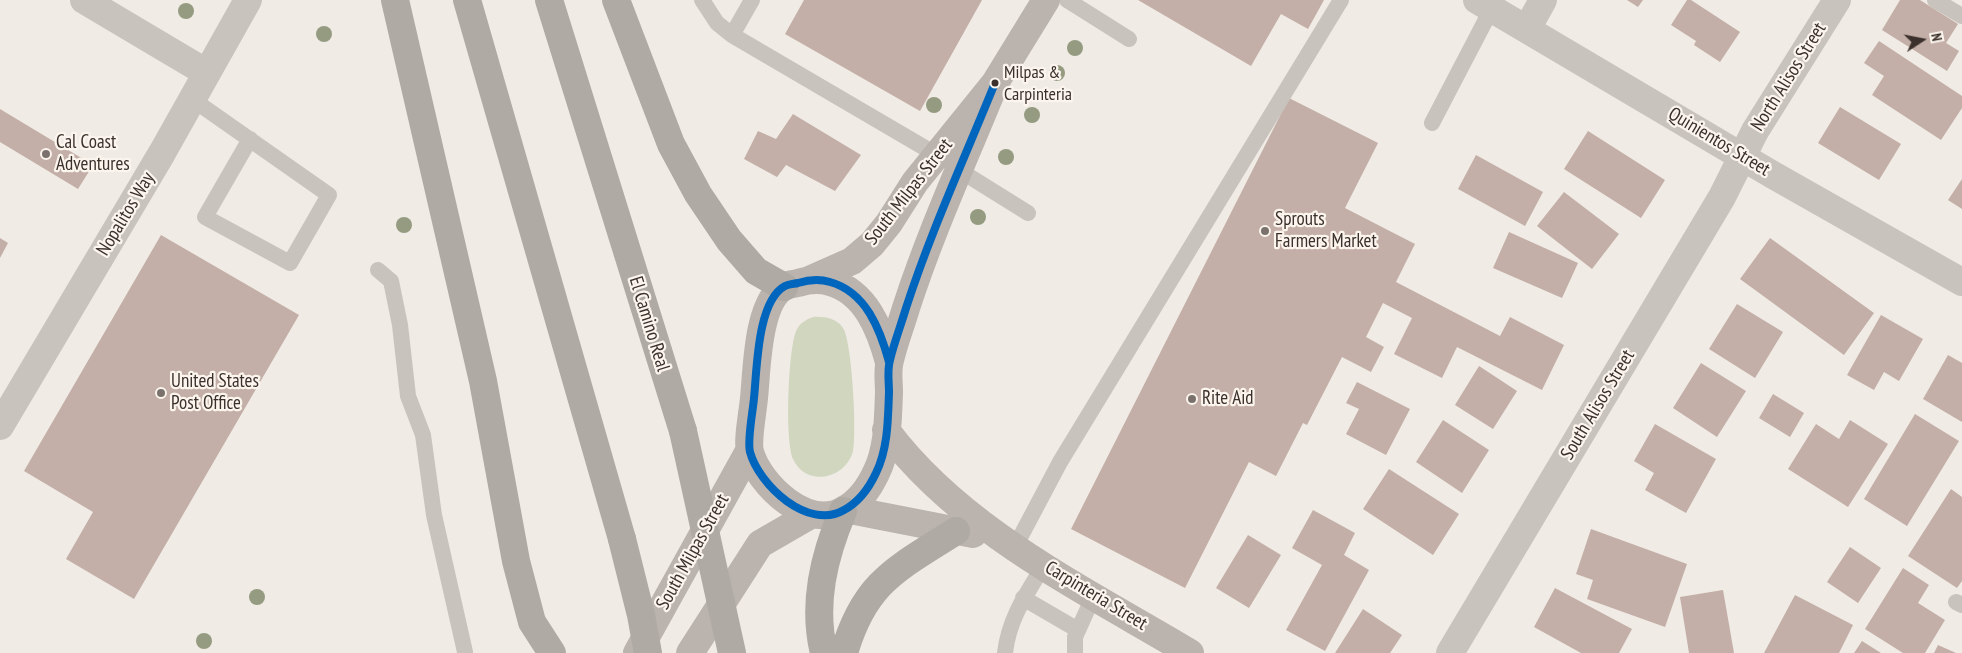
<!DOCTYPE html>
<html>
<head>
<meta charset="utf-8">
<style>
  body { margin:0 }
  #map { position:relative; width:1962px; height:653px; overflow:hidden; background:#f0ebe5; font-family:"PT Sans Narrow",sans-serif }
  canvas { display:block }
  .north { position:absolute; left:1897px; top:15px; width:50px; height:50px; -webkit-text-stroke:4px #fbf5ee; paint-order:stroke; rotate:79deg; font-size:14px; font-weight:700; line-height:20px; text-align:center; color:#3b302b }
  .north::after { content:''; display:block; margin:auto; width:18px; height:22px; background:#3b302b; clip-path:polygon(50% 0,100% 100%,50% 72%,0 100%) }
</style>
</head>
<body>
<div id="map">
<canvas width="1962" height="653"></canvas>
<div class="north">N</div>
</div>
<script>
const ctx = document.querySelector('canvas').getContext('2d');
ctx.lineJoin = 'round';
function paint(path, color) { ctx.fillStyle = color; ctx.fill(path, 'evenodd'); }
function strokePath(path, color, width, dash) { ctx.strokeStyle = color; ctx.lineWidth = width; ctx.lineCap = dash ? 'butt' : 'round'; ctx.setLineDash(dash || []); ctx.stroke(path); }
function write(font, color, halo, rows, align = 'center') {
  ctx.font = font + ' "PT Sans Narrow",sans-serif'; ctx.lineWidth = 4.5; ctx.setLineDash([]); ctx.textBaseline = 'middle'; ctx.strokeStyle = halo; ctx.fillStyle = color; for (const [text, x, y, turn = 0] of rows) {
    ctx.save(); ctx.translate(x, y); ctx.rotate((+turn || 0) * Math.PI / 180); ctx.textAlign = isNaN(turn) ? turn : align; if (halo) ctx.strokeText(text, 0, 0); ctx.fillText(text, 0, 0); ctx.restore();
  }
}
const green = new Path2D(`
  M813,317C823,316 837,318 843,328C852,341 857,434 853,451C846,479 806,488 793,459C785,439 788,352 796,331C800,323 805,320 813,317Z`);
const building = new Path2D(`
  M804,0H982L920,111L785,34Z
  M1138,0H1324L1308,29L1281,14L1251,66Z
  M1627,0H1643L1638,7Z
  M1687,0H1691L1740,32L1720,62L1694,45L1696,41L1671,25Z
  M1900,0H1920L1958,24L1946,43L1959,51L1947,71L1882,30Z
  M1879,41L1962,96V108L1941,140L1872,95L1884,76L1864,63Z
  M1289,98L1378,143L1345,208L1415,244L1396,282L1500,336L1510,317L1564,345L1542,390L1457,347L1442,378L1394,354L1412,318L1383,303L1366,337L1384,347L1371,372L1342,357L1307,425L1303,423L1276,476L1249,462L1185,588L1071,529Z
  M1840,107L1901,144L1879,180L1818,143Z
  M0,109L93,165L78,189L0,142Z
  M793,114L861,155L835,191L786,165L777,177L744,159L758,131L776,139Z
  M1588,131L1665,180L1641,218L1564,169Z
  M1476,155L1543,192L1525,226L1458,189Z
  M1962,179V209L1948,200Z
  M1564,192L1619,234L1592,269L1537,226Z
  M1509,232L1578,263L1562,298L1493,268Z
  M161,235L299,315L134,599L66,559L93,512L24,471Z
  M0,238L8,243L0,258Z
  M1770,238L1874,313L1844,355L1740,279Z
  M1737,304L1783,332L1755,378L1709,349Z
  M1881,315L1923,339L1899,381L1884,372L1874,390L1847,375Z
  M1948,355L1962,363V422L1923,399Z
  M1701,363L1746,391L1717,437L1673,408Z
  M1479,366L1517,391L1493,429L1455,405Z
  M1357,382L1410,409L1386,455L1346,434L1359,409L1346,403Z
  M1773,394L1804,413L1790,437L1759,418Z
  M1915,414L1959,441L1907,526L1864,499Z
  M1443,420L1489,450L1462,493L1416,462Z
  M1850,420L1888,444L1848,507L1788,469L1816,424L1839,439Z
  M1655,424L1716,459L1686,513L1645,490L1654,473L1634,461Z
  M1389,469L1459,514L1433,555L1363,509Z
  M1951,489L1962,497V581L1957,588L1908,556Z
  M1313,510L1355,533L1344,555L1369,570L1325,651L1286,630L1322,565L1292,548Z
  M1591,529L1687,564L1665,627L1587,599L1593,580L1576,574Z
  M1248,535L1281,555L1249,608L1216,588Z
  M1850,547L1881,568L1858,603L1827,582Z
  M1903,568L1929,585L1918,603L1945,620L1925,653H1903L1865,629Z
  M1555,588L1632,629L1619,653H1581L1534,627Z
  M1723,590L1734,653H1689L1680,597Z
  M1795,595L1853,625L1839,653H1764Z
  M1363,609L1402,635L1390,653H1335Z
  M1862,641L1881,653H1854Z
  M1938,645L1956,653H1934Z`);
const lane = new Path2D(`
  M702,0L717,23L732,35L937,155
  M1067,0L1129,39
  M1935,0L1962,16
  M732,35L752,0
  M192,99L329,195L290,263L205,217L250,139
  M1432,123L1492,8
  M959,170L1028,213
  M378,270L391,281L400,325L408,396L423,435L434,515L465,652
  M1015,547L1060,462L1341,0
  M1023,598L1078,630
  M1956,602L1962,605
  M1005,653C1009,618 1026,595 1044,565
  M1075,653V637L1094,595`);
const street = new Path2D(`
  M84,0L207,73
  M1477,0L1773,175L1962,282
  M1527,29L1543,0
  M0,426L162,153L248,0
  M1450,653L1722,197L1755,131L1837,0`);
const secondary = new Path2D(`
  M809,280L852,261L872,244L889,223L915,182L995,83L1046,0
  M889,362C880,329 866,292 830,282C820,279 808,280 798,283C794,284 789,284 785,286C757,301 757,370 754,398C753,411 747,440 750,452C759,485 808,531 844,510C859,502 869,488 876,473C888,449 888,419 889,392C889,382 887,370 890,360C894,343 901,325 906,308C931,231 965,157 995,83
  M886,430C960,530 1085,590 1190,653
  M845,509L973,534
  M637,653L749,451
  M690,653L760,544L812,514`);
const highway = new Path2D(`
  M395,0L483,381L516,561L532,622L552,653
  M467,0L622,539
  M549,0L683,431
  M616,0L671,144L698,194L729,240L756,271L784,287
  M824,653C812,604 824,556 843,511
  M844,653C865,581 897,569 956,531`);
const highwayBridge = new Path2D(`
  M683,431L732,653
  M622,539L641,615L648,653`);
const bus1 = new Path2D(`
  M889,362C880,329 866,292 830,282C820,279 808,280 798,283C794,284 789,284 785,286C757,301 757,370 754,398C753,411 747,440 750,452C759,485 808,531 844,510C859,502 869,488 876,473C888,449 888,419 889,392C889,382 887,370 890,360C894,343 901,325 906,308C931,231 965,157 995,83`);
const trees = [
  [186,11],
  [324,34],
  [1075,48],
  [1057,73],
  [934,105],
  [1032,115],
  [1006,157],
  [978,217],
  [404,225],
  [257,597],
  [204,641]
];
const markers = [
  [995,83,4.5,"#3b302b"],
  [46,154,5,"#7a716c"],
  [1265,231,5,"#7a716c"],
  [161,393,5,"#7a716c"],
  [1192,399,5,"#7a716c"]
];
const busNames = [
  ["Milpas &",1004,73],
  ["Carpinteria",1004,95]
];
const streetNames = [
  ["North Alisos Street",1789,77,-58],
  ["Quinientos Street",1719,142,31],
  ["South Milpas Street",909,192,-52],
  ["Nopalitos Way",126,214,-59],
  ["El Camino Real",649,324,73],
  ["South Alisos Street",1598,405,-59],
  ["South Milpas Street",693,552,-61],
  ["Carpinteria Street",1096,596,31]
];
const poiNames = [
  ["Cal Coast",56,143],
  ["Adventures",56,165],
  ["Sprouts",1275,220],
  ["Farmers Market",1275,242],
  ["United States",171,382],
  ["Post Office",171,404],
  ["Rite Aid",1202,399]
];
paint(green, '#d1d6bf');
paint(building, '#c3afa7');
strokePath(lane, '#c9c3be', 16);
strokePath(street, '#c9c3be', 28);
strokePath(secondary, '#bab3ae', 28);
strokePath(highway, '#afaaa4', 28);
strokePath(highwayBridge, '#afaaa4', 28);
strokePath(bus1, '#0065bd', 8);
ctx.fillStyle = '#959b80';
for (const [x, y] of trees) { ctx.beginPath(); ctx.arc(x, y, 8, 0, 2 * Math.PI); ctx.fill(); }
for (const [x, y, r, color] of markers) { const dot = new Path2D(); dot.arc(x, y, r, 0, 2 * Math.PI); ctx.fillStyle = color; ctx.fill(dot); strokePath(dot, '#fbf5ee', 2); }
write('18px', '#3b302b', '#fbf5ee', busNames, 'left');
write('19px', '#3b302b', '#fbf5ee', streetNames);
write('19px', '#3b302b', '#fbf5ee', poiNames, 'left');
</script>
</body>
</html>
